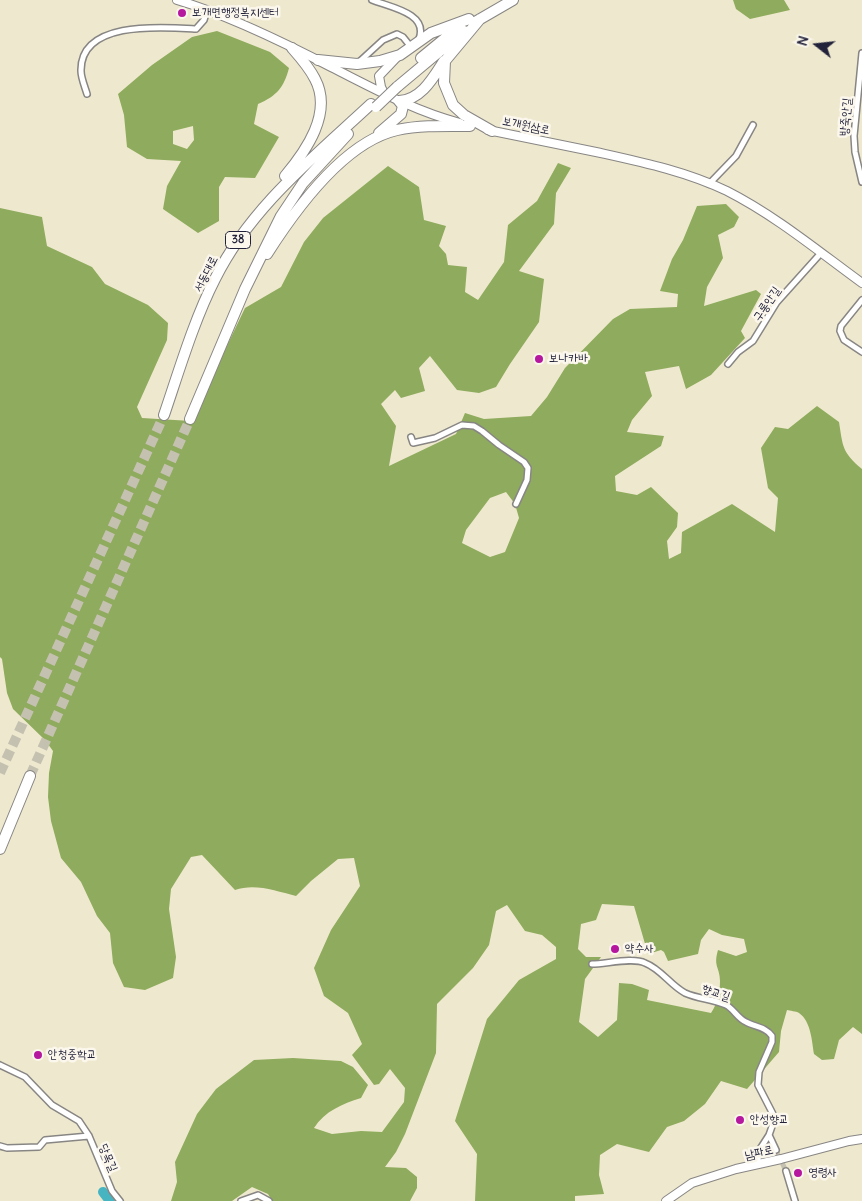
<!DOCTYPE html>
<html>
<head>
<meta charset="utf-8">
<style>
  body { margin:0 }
  #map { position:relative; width:862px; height:1201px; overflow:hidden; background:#eee9ce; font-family:Delius,sans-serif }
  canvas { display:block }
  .north { position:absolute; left:792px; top:20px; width:50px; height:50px; -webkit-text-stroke:4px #fbf7ec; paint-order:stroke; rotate:286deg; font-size:14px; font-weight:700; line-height:20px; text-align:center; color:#22223b }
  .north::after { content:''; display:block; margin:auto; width:18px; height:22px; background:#22223b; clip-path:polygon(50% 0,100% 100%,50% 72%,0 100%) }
</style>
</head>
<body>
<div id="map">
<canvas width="862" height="1201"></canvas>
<div class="north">N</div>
</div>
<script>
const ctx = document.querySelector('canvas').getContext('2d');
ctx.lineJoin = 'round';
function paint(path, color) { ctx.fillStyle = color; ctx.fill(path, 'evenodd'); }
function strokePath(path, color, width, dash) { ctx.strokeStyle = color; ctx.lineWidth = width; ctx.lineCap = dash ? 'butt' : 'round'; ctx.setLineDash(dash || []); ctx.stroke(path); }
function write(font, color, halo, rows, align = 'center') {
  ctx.font = font + ' Delius,"Poor Story",sans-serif'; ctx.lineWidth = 5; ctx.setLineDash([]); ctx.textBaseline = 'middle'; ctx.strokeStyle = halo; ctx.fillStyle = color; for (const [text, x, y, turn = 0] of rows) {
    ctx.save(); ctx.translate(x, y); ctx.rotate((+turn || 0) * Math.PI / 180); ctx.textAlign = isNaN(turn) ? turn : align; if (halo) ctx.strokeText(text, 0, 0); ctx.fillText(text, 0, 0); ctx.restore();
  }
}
const forest = new Path2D(`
  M733,0H784L790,10L750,19L736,9Z
  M217,31L270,52L289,68C284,87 277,96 258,104L254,124L279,137L255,178L225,177L219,187V221L198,233L163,209L167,186L181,161L147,159L127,147L124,115L118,94L152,65L192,37ZM193,126L194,140L187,149L173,144V131Z
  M558,163L571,168L556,193L554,224L519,271L544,279L539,322L510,364L496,387L479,393L457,390L430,356L419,368L425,391L401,398L395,390L381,404L396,426L389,466L456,434L465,413L484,419L531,416L547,397L565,368L613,319L630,309L677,307L678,294L660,291L672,259L683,240L697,206L726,204L739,217L734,227L718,235L723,258L707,287L704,306L756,290L761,294L741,331L745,338L711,375L686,389L679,366L645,372L652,396L632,420L627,432L664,436L661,446L615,476L616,491L637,495L651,487L678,513L677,527L667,541L669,559L681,553L682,532L732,504L775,532L778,498L768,488L761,448L775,427L788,429L817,406L839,422C843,447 842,452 862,469V1034L853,1027L839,1040L834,1059L822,1060L814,1054C812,1042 811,1021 799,1013C796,1011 790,1011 787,1010L781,1031L779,1052L747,1089L721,1081L705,1104L684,1121L667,1127L649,1152L617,1144L600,1155L599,1175L604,1194L575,1196V1201H475L477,1154L455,1121L487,1019L519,980L556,959V947L542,935L525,931L507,905L496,911L489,945L473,968L437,1004L436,1053L405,1134L396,1152L385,1167L406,1168L417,1177V1188L410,1201H272L268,1194L252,1187L232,1201H171L177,1182L175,1162L197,1114L216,1089L254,1060L293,1058L341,1061L353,1067L368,1085L361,1098C342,1104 325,1111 314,1128L332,1134L361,1131L382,1132L404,1102L405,1088L390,1069L379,1084L374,1085L352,1055L362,1044L348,1013L324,996L314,968L331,930L360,886L354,858L338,859L311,881L296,896C276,891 255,883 235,890L202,855L191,857L171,889L169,909L176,957L173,978L145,990L124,987L113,963L110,933L97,916L81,882L61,858L51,821L48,797L49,773L53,751L45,740L13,709L7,693L2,659L0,657V208L42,217L47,246L92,267L105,284L148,305L168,323L167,340L137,407L142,418L191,421L245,308L281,287L304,242L323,218L388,166L419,187L424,220L446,226L439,246L446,254L448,265L467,267L465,292L478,300L504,262L508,225L537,201ZM506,492L515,504L519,518L505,552L490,557L462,543L466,530L490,498ZM602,904L634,906L648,954L661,950L664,952L668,961L698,954L701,940L709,929L722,935L744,939L747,952L736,956L718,950C713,967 720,967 720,981C720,993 717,1004 711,1013L647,1000L649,990L632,984L619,983L617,1020L598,1037L579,1022L585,979L601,957H586L578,949L581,924L596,920Z`);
const river = new Path2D(`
  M103,1192L110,1201`);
const streetTunnel = new Path2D(`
  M776,1150L786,1171`);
const highwayTunnel = new Path2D(`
  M0,773L164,415
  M30,776L190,419`);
const street = new Path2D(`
  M372,0C389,7 429,13 419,39
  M862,53L854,136L855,152L862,182
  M359,62L383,40L397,34L403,37L411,47
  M87,94C85,87 81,78 81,71C80,20 162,27 196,29L204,20L207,10
  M709,184L736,156L753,125
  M862,300L841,326L840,331L844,340L862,352
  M728,364L738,352L753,341L777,302L821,253
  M411,437L413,443L435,438L462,425L474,426L482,431L499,445L524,462L528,468L527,480L516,504
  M592,964C606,964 633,957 645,963C661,969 670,985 685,993C698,999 713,999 726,1005C734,1009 737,1018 746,1022C755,1027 766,1027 772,1036V1042L759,1072L758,1085L775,1118L769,1135L776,1150
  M0,1065L25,1077L52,1105L79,1121L89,1136L112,1191L120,1201
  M0,1146L7,1148L39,1147L45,1140L89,1136
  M757,1165L760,1149L769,1135
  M786,1171L795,1201
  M241,1201L258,1195L269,1201`);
const secondary = new Path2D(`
  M177,0C228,15 283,42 331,67C373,88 414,111 460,123
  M385,95L381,87L379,76L398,56
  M488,130C524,137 560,145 596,152C641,162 685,171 727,191C776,216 818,251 862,283
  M666,1201L692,1183L736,1169L781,1159L849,1141L862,1139`);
const highway = new Path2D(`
  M480,19L445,61L444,83L453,105L464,115L492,131
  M475,22L513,0
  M421,58L460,26
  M318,60L357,64L380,61L400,55L431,33L469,19
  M397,87L464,31
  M399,101C421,100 433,78 444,61
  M379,133L401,114L403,106L399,101
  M285,176C306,151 333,113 315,79C309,67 300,57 292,48
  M267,254C295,210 344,142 397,130C421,125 446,126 470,126
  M164,415C179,371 194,320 215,279C250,208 314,157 371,104
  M190,419L245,289L281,216L303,183L348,134
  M0,849L30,776`);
const highwayBridge = new Path2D(`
  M376,107L397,87`);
const markers = [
  [182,13,5,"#b5179e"],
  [539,359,5,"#b5179e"],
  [615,949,5,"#b5179e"],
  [38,1055,5,"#b5179e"],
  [740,1120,5,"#b5179e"],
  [798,1173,5,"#b5179e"]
];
const shields = [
  [238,240,25]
];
const shieldNames = [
  ["38",238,240]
];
const poiNames = [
  ["보개면행정복지센터",192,13],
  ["보나카바",549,359],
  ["약수사",625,949],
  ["안청중학교",48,1055],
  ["안성향교",750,1120],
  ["영령사",808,1173]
];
const streetNames = [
  ["방죽안길",846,117,-85],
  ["보개원삼로",526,126,12],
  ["서동대로",206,274,-63],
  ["구롱안길",767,304,-56],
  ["향교길",716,993,19],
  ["남파로",759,1153,-13],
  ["당목길",108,1158,67]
];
paint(forest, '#8fab5d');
strokePath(river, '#47b5c1', 10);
strokePath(streetTunnel, '#c5c1b1', 5, [5, 2.5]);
strokePath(highwayTunnel, '#c5c1b1', 10, [10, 5]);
strokePath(street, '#888684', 8);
strokePath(secondary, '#888684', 10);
strokePath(highway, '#888684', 12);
strokePath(street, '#fff', 5);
strokePath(secondary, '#fff', 8);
strokePath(highway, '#fff', 10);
strokePath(highwayBridge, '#888684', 12, []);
strokePath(highwayBridge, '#fff', 10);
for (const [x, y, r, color] of markers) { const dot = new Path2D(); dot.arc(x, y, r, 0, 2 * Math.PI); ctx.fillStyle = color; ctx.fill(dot); strokePath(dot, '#fbf7ec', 2); }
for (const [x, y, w] of shields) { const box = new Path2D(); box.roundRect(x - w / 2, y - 8.5, w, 17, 4); ctx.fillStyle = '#fbf7ec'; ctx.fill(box); strokePath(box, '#22223b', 1); }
write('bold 11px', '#22223b', null, shieldNames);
write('12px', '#22223b', '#fbf7ec', poiNames, 'left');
write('12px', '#22223b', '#fbf7ec', streetNames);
</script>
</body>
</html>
